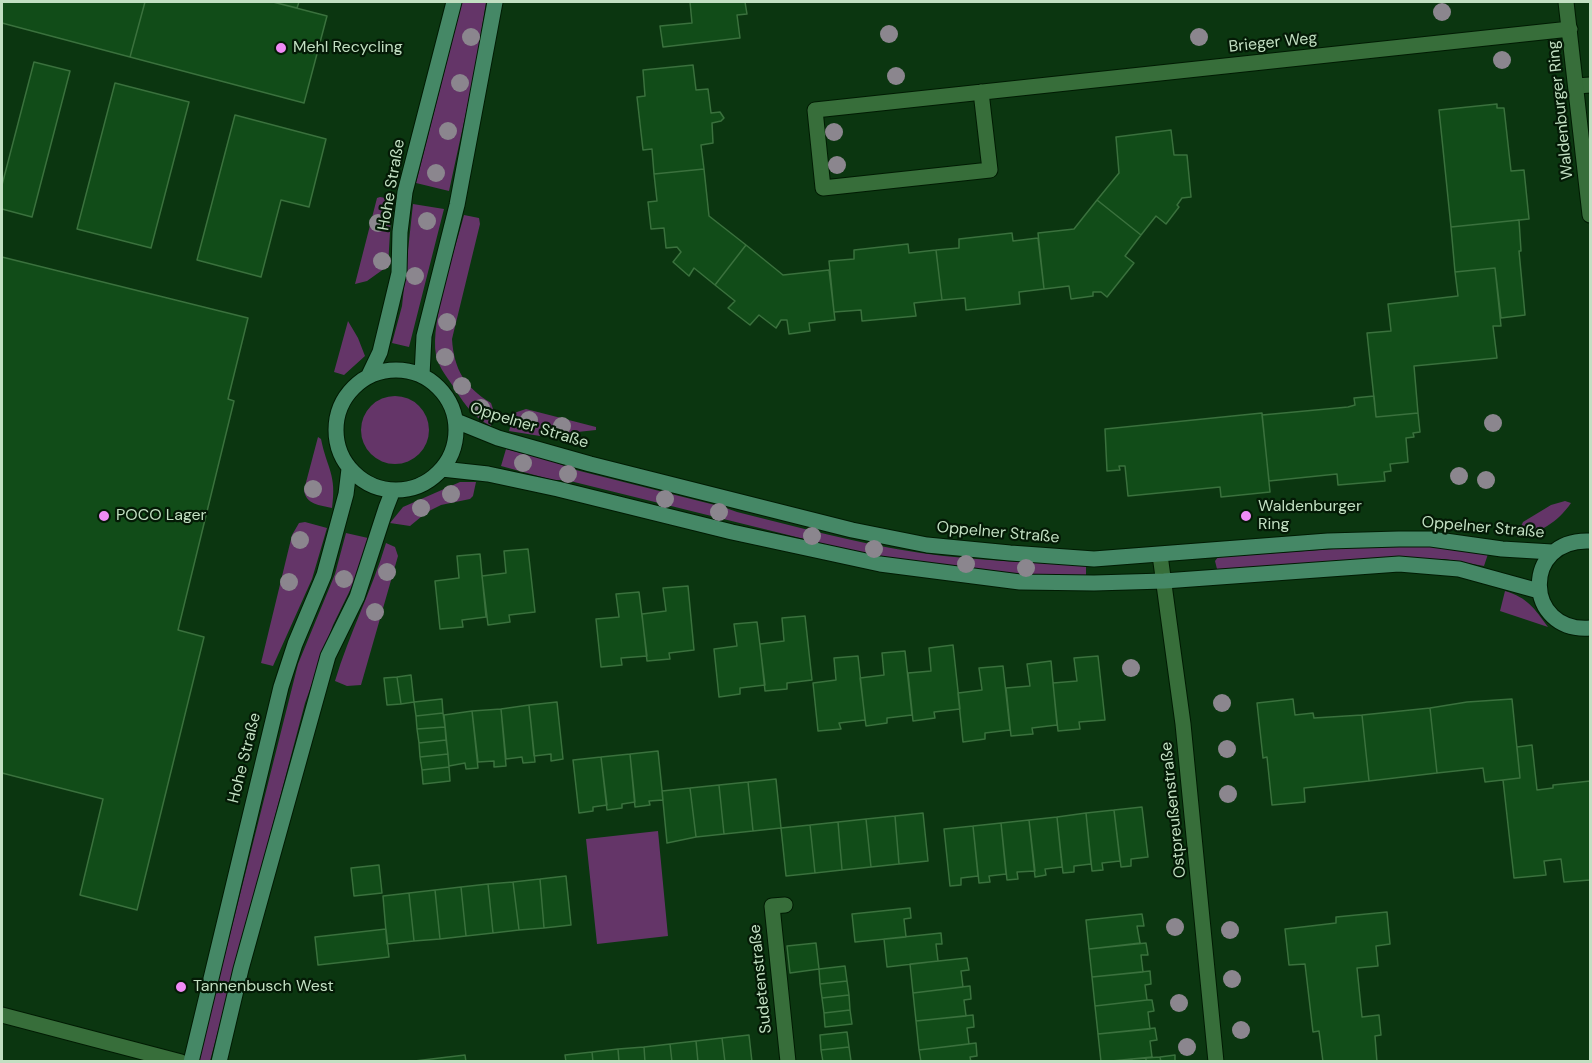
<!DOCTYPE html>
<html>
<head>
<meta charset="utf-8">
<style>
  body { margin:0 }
  #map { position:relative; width:1592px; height:1063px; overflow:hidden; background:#0b3610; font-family:"DM Sans",sans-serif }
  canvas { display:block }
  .frame { position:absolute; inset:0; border:3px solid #c2dfc2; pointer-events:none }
</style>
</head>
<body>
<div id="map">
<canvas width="1592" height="1063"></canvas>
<div class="frame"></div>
</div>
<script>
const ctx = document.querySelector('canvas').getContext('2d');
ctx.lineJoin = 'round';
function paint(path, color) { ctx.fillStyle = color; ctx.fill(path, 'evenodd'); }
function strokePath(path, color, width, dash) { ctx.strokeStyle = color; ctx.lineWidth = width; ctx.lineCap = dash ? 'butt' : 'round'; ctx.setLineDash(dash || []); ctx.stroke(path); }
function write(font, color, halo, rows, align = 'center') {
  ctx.font = font + ' "DM Sans",sans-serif'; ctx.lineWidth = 4.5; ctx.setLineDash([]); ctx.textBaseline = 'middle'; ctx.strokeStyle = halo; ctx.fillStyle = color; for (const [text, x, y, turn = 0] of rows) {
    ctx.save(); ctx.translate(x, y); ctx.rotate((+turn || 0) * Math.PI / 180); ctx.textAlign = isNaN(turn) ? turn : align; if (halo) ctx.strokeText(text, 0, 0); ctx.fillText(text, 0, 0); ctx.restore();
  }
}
const green = new Path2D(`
  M462,2H486L475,71L449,191L416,183Z
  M380,197L392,199L388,266L367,281L355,284L377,198Z
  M413,204L444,209L409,347L392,343L402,306Z
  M464,215L479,218L480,224L452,339C454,370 465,387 491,403L494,412L491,426C474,418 466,406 456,391C449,379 439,369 436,355C430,321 455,250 464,215Z
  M348,321L358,338L365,356L344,375L334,372Z
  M361 430a34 34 0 1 1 68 0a34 34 0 1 1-68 0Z
  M526,409L596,427V430L540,436L509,431L514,413Z
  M318,437L321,439C327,469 337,474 332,508C320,505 306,505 304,490Z
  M506,449L552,461L572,469L723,507L737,512C798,527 859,544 921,553C976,561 1031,562 1086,565V577H1049L956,569L877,557L566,480H553L501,466Z
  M460,482H476L473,496L470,499L441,505L427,512L410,526L390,523L403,507Z
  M1565,501L1571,503C1557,523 1540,533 1516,537L1523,522L1551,505Z
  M305,522L327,528L312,579L273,666L261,663L292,535L299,523Z
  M346,533L368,538L355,580L333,625L305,703L210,1061L198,1062L298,664L335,574Z
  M386,543L395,547L398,556L361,685L347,686L335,681C349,634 372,590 386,543Z
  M1391,545L1429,546L1488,554L1484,566L1444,559H1369L1223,570L1217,569L1215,561L1218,557Z
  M1505,591C1528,598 1534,608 1548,627L1500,611Z
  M658,831L668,936L597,944L586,839Z`);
const building = new Path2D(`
  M2,2H145L130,57L2,23Z
  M145,2H273L327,16L304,103L130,57Z
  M273,2H299L297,8Z
  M690,2H745L747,14L737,15L740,38L663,47L660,26L692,23Z
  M34,62L70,71L32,217L2,209V185Z
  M693,65L696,90L708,89L711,113L720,112L724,118L721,121L712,123L713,143L701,145L704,169L654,174L652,149L643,150L637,97L645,96L643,70Z
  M115,83L189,102L151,248L77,229Z
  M1497,104V108H1504L1511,171L1524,170L1529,219L1451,227L1439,110Z
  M235,115L326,139L309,207L281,200L261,277L197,260Z
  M1171,130L1174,155H1187L1191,197L1182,198L1177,205L1179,207L1166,224L1156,216L1141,235L1097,200L1119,173L1116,137Z
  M704,169L709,216L746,245L715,285L694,268L689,276L673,262L681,252L677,247L666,248L664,228L651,229L648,202L657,201L654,174Z
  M1097,200L1141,235L1125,256L1134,263L1107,297L1101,292H1093V296L1071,299L1069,286L1044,289L1038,233L1074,229Z
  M1519,220L1521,251H1519L1525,315L1501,318L1495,268L1455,272L1451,227Z
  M1012,233L1013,241L1038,238L1044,289L1019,292L1020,304L966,310L965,298L942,300L936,250L959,248V239Z
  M908,244L909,253L936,250L942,300L914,303L916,316L862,321L861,310L834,312L829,261L854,259V250Z
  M746,245L783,275L829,270L835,320L809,323L810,331L789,334L787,320H781L776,328L759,315L750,325L728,308L735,301L715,285Z
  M2,257L248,318L228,399L234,401L178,630L204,637L137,910L80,895L103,799L2,773Z
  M1495,268L1501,326H1493L1497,358L1414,366L1418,413L1376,417L1367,333L1391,331L1388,304L1458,296L1455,272Z
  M1374,396L1376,417L1418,413L1420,432L1413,433L1414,437L1406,438L1408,462L1390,464L1391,471L1384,472L1385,481L1338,485L1337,474L1269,481L1262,415L1348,407L1355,405L1354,398Z
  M1262,413L1270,492L1221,497L1220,487L1128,496L1125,466H1119L1120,470L1107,471L1105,429Z
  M528,549L535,612L509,615L510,622L488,625L482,576L506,573L504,551Z
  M480,554L486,617L462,620L463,627L440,629L435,581L459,578L457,556Z
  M688,586L694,650L669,653L670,659L647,661L642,614L666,611L663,588Z
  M639,592L647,656L621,658L622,665L601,667L596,619L619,617L616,594Z
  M805,616L812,680L787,683V689L765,691L760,644L784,641L782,618Z
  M757,622L765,685L740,688V694L719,697L714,649L737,646L734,624Z
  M953,645L960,709L934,712L935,718L913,721L908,673L931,671L929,648Z
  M905,651L912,715L887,718V723L866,726L860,678L884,675L882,653Z
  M858,656L865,720L839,723L841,729L818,731L813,683L836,680L834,658Z
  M1098,656L1105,720L1079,722L1080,729L1058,731L1053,683L1077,681L1074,658Z
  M1051,661L1057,725L1032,728L1033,734L1011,736L1006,688L1030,686L1027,664Z
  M1003,666L1010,730L985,733V739L963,742L958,693L982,690L979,668Z
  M411,675L414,702L401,704L397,677Z
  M397,677L401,704L387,705L384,678Z
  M442,699L443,713L416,716L414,702Z
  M1293,699L1295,715L1313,713L1314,718L1362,715L1369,781L1304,788L1305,802L1272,805L1267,757L1263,758L1257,703Z
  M1512,699L1520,778L1485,782L1483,768L1437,773L1430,708L1467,702Z
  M557,702L563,759L551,761V754L534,756L529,705Z
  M529,705L535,762L523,763L522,757L506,759L501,709Z
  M1430,708L1437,773L1369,781L1362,715Z
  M501,709L506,766L494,767V761L478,762L472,711Z
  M472,711L478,768L466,769L465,763L449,766L444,715Z
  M443,713L445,727L417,729L416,716Z
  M445,727L446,740L419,743L417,729Z
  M446,740L448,754L420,757L419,743Z
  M1532,745L1537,790L1553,788V785L1590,781V880L1564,882L1561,859L1544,861L1546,875L1514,878L1503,780L1520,778L1517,747Z
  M658,751L663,800L649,801L650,805L635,807L630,754Z
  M448,754L449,767L422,770L420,757Z
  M630,754L635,802L622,804V808L607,810L601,757Z
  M601,757L607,805L593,807V811L579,813L573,760Z
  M449,767L450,781L423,784L422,770Z
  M776,779L781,828L753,831L748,782Z
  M748,782L753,831L724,834L719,785Z
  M719,785L724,834L696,837L690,788Z
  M690,788L696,837L667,843L662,791Z
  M1142,807L1148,857L1131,859V866L1121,867L1114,810Z
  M1114,810L1120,861L1102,863L1103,870L1092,871L1086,813Z
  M923,813L928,861L899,864L895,816Z
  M1086,813L1091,864L1074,866V872L1063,873L1057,817Z
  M895,816L899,864L871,867L866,819Z
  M1057,817L1062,867L1045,869L1046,875L1035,877L1029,820Z
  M866,819L871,867L842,870L838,822Z
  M1029,820L1035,871L1017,872L1018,879L1007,880L1001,823Z
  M838,822L842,870L815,873L810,825Z
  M1001,823L1006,874L989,876L990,882L979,883L973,826Z
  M810,825L815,873L786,876L781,828Z
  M973,826L978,876L961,878V885L950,886L944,829Z
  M379,865L382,893L354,896L351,868Z
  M566,876L571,925L544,928L540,879Z
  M540,879L544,928L519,930L513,882Z
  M513,882L519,930L493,933L488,884Z
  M488,884L493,933L466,936L461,887Z
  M461,887L466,936L440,939L435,890Z
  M435,890L440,939L414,941L409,893Z
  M409,893L414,941L387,944L383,896Z
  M910,908L911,918L904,919L906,937L855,942L852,914Z
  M1387,912L1390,944L1376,946L1378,966L1357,968L1362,1017L1379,1015L1381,1035L1375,1036L1377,1062H1323L1319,1031L1313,1032L1305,964L1289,965L1285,929L1336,923V917Z
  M1142,914L1144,926H1137L1140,943L1089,949L1086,920Z
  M386,929L389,957L318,965L315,937Z
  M941,933L942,944H936L938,961L887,967L884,939Z
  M816,943L819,969L790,973L787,946Z
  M1146,943L1148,955H1141L1143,972L1092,977L1089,949Z
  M967,958L969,970L961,971L963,987L913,993L910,964Z
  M845,966L847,981L820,984L819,969Z
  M1150,971L1151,984L1145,985L1147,1000L1095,1006L1092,977Z
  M847,981L849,995L822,998L820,984Z
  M970,986L971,999L964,1000L966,1016L916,1021L913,993Z
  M849,995L850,1010L824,1013L822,998Z
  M1147,1000H1152L1154,1011L1148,1012L1150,1029L1098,1034L1095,1006Z
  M850,1010L852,1024L825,1027L824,1013Z
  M973,1015L974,1027L967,1028L969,1044L919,1050L916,1021Z
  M1155,1028L1157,1040L1150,1041L1152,1057L1101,1062L1098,1034Z
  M847,1032L849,1047L821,1050L820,1035Z
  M749,1035L752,1062H725L722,1038Z
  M722,1038L725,1062H698L696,1041Z
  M696,1041L698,1062H672L670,1044Z
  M976,1043L977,1056L970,1057L971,1062H921L919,1050Z
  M670,1044L672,1062H645L644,1047Z
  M644,1047L645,1062H619L618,1049Z
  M849,1047L851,1061L823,1062L821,1050Z
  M618,1049L619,1062H593L592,1052Z
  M592,1052L593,1062H566L565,1055Z
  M465,1055L466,1062H406Z
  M1175,1055V1062H1161L1160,1057Z
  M1160,1057L1161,1062H1146V1058Z
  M1146,1058V1062H1132V1059Z`);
const lane = new Path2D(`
  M1577,86L1590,85
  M785,905L772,906L788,1062`);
const street = new Path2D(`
  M1566,2L1590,215
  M981,92L990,170L823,188L815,110L1570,29
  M1160,555L1183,724L1216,1062
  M2,1015L181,1062`);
const secondary = new Path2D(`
  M336 430a60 60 0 1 1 120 0a60 60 0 1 1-120 0Z
  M369,375L380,352L399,273L400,232L405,192L454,2
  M422,375L424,336L457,205L495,2
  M456,421L498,438L590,464L852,530L927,545L1010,553L1094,559L1328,541L1399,539H1431L1502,549L1552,552
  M442,469L488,474L558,489L732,532L880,564L1020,582L1094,583L1164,581L1399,564L1459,569L1539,591
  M1590,541C1521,538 1524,633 1590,628
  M191,1062L281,687L295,644L324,575L346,494L349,469
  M219,1062L241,969L328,656L357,597L386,508L393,490`);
const trees = [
  [1442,12],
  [889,34],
  [471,37],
  [1199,37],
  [1502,60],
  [896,76],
  [460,83],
  [448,131],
  [834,132],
  [837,165],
  [436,173],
  [427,221],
  [378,223],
  [382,261],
  [415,276],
  [447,322],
  [445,357],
  [462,386],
  [481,408],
  [529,420],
  [1493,423],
  [562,426],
  [523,463],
  [568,474],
  [1459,476],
  [1486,480],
  [313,489],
  [451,494],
  [665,499],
  [421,508],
  [719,512],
  [812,536],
  [300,540],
  [874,549],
  [966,564],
  [1026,568],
  [387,572],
  [344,579],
  [289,582],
  [375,612],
  [1131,668],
  [1222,703],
  [1227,749],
  [1228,794],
  [1175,927],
  [1230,930],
  [1232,979],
  [1179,1003],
  [1241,1030],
  [1187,1047]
];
const markers = [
  [281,48,6,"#f08bf6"],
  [104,516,6,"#f08bf6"],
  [1246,516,6,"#f08bf6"],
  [181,987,6,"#f08bf6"]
];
const streetNames = [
  ["Brieger Weg",1273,43,-6],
  ["Waldenburger Ring",1561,110,-96],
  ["Hohe Straße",392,185,-80],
  ["Oppelner Straße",529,426,17],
  ["Oppelner Straße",1483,528,5],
  ["Oppelner Straße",998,533,5],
  ["Hohe Straße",245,758,-76],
  ["Ostpreußenstraße",1174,810,-96],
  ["Sudetenstraße",761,979,-96]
];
const poiNames = [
  ["Mehl Recycling",293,48],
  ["Waldenburger",1258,507],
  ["Ring",1258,525],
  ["POCO Lager",116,516],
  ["Tannenbusch West",193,987]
];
paint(green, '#643568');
paint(building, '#114c18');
strokePath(building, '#3a713d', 1.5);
strokePath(lane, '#001b03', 17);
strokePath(street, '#001b03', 17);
strokePath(secondary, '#001b03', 17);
strokePath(lane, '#376e3a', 15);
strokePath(street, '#376e3a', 15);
strokePath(secondary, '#458866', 15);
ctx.fillStyle = '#8b868e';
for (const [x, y] of trees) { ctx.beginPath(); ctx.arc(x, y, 9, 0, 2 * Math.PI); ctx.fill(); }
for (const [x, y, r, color] of markers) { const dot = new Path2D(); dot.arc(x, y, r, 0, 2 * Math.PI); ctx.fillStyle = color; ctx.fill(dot); strokePath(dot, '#041a06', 2); }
write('16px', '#c2dfc2', '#041a06', streetNames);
write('16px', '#c2dfc2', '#041a06', poiNames, 'left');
</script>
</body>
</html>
